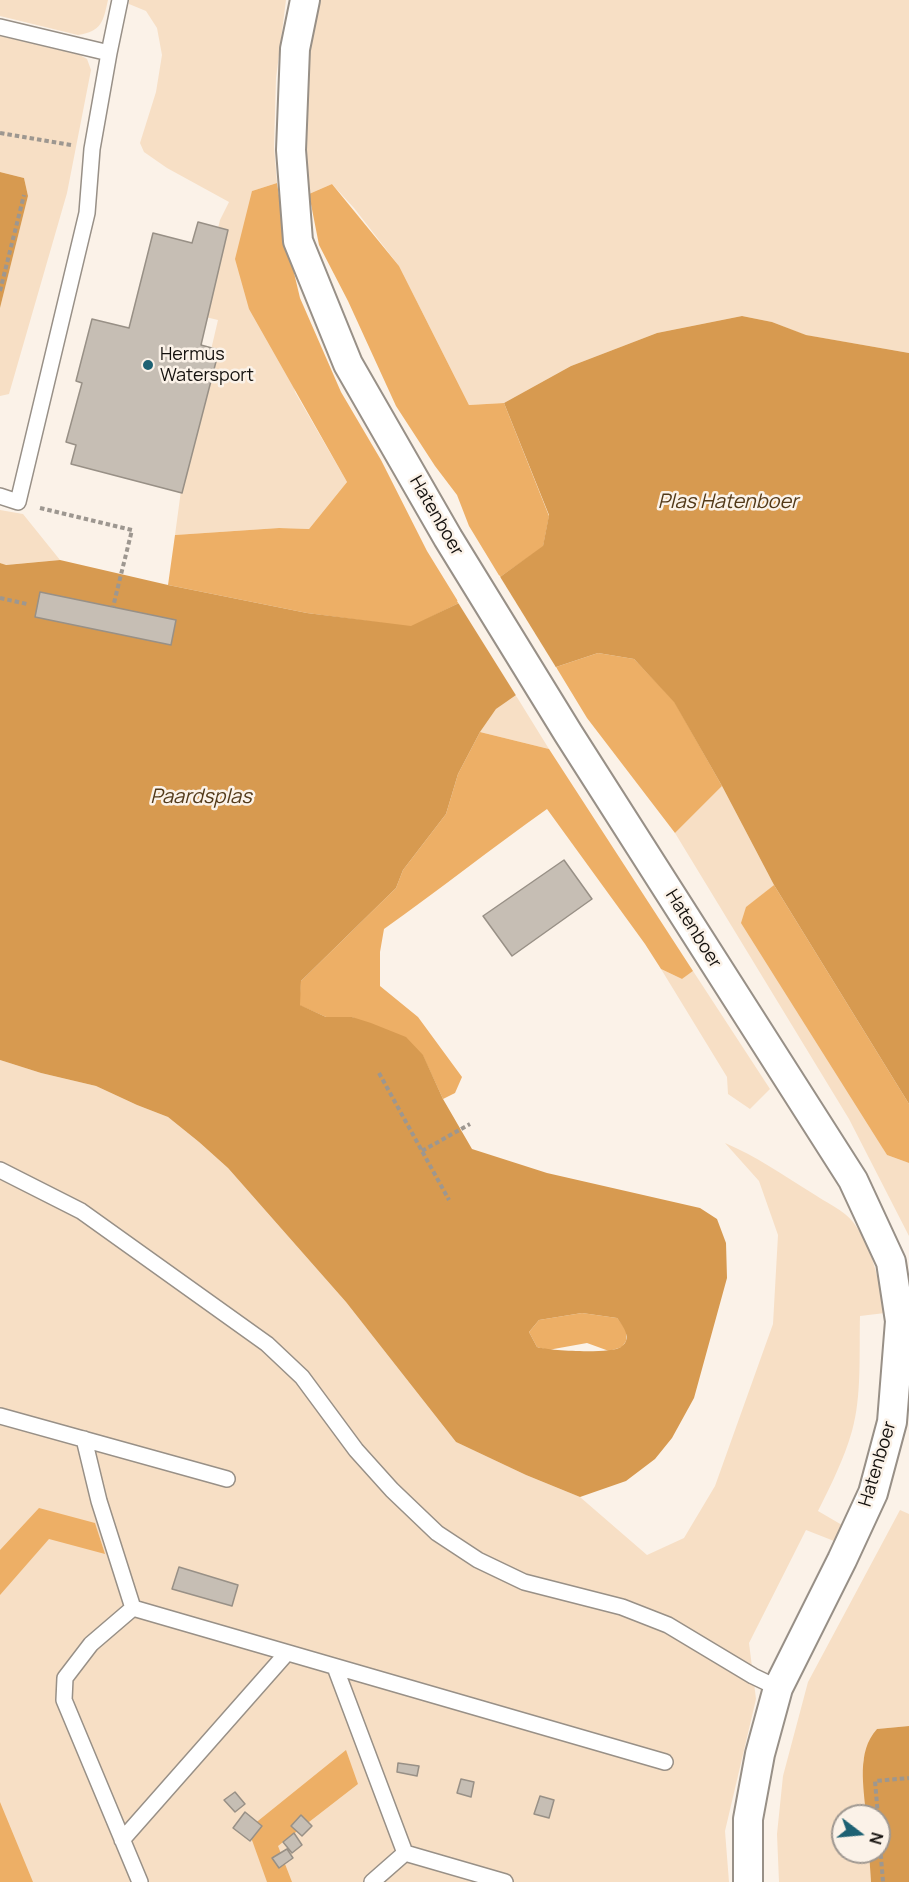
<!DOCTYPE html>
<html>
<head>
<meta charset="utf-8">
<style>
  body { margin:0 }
  #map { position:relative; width:909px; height:1882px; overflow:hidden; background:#fbf2e8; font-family:Manrope,sans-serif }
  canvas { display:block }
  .north { position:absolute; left:831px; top:1804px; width:60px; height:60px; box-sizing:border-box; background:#fbf2e8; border:2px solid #9f9891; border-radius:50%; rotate:106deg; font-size:16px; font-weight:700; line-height:24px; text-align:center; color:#14110e }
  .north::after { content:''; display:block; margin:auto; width:21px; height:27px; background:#1d6173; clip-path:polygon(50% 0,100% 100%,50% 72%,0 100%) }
</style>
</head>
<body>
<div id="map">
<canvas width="909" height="1882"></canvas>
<div class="north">N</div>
</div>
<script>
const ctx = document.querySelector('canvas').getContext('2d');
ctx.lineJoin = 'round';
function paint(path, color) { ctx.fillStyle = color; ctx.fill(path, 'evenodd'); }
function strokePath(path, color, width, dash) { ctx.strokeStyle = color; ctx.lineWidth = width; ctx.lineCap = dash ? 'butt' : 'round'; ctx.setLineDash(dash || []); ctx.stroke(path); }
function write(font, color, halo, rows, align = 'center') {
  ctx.font = font + ' Manrope,sans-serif'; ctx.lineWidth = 5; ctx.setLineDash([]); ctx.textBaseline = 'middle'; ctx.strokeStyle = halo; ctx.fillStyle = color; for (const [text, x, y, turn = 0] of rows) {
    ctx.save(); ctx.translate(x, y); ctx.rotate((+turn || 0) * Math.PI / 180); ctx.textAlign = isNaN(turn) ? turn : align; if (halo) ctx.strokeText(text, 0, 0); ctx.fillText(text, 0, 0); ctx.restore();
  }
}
const green = new Path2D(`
  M0,0H108C103,22 102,31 78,35L0,16Z
  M129,0H286L276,78L274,147L277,183L252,191L295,392L347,482L309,529L279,528L175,535L185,461L218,320L197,315L220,220L229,202L167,168L144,152L140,143L156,92L162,55L157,28L146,11L129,4Z
  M321,0H909V353L805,335L772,322L742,316L657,333L571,366L504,403L469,405L399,266L354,208L332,184L309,194L303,122L305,64Z
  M0,36L80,55L87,59L91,70L67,193L9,394L0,396V308L28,196L24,178L0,172Z
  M0,510L23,514L60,560L5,565L0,563Z
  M515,694L549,749L480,732L496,709Z
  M722,786L774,885L747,907L887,1155L909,1163V1236L849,1119L675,833Z
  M661,969L682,979L693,971L770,1089L750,1109L728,1094L727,1077Z
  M0,1060L41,1073L96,1086L137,1105L168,1117L199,1142L228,1168L346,1302L456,1442L526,1475L580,1497L647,1555L684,1538L715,1486L773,1324L778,1235L759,1181L725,1143C756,1156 783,1175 812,1193C825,1202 844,1210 853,1222C873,1248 879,1282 885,1313L860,1316C859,1352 862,1396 852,1431C844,1459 831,1485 818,1511L842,1525L834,1541L806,1530L749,1643L756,1699L725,1831L729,1882H0Z
  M900,1510L909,1514V1726L877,1729L863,1760L866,1816H843V1852H869L871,1882H779L777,1834L783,1776L808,1682Z`);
const forest = new Path2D(`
  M277,183L286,239L300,298L341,392L381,460L427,551L459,603L411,627L307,613L168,585L175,535L279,528L309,529L347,482L249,309L235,259L252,191Z
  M332,184L399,266L469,405L504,403L549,516L543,547L500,577L469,526L457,495L435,466L396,406L348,301L319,245L309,194Z
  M598,653L634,659L674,701L722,786L675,833L587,718L556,667Z
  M480,732L549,749L693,971L682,979L661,969L645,944L547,809C492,848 439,890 384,929L380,952V986L418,1017L462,1077L455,1093L443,1099L423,1056L352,1017H326L299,1005L301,981L396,888L403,870L446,814L458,774Z
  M774,885L909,1104V1163L887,1155L741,923L746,907Z
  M582,1313L617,1318L626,1329V1341L622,1347L609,1351L587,1343L548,1350L537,1347L529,1332L539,1320Z
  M39,1508L95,1523L105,1554L49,1539L0,1595V1550Z
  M346,1750L358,1784L278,1846L292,1882H267L248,1829Z
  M0,1802L33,1882H0Z`);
const water = new Path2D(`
  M0,172L24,178L28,196L0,308Z
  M742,316L772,322L806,335L909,353V1104L774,885L722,786L674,702L634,659L598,653L556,667L496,709L480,732L458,774L446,814L403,870L396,888L301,981L300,1005L326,1017H352L371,1023L406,1037L423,1055L443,1099L472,1149L547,1173L700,1208L717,1219L726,1243L727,1278L694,1398L672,1438L655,1459L626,1481L580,1497L526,1475L456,1442L346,1302L228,1168L199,1142L168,1117L137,1105L96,1086L41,1073L0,1060V563L6,565L60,560L168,585L307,613L411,626L459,603L500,577L543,546L549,515L504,403L571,366L657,333ZM582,1313L617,1318C623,1326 633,1339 621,1347C611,1354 551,1351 537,1347L529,1332L539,1320Z
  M909,1726V1882H871L869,1852H879V1816H866C864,1787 856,1752 877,1729Z`);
const pier = new Path2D(`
  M499,575L557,669L517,697L457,601Z`);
const building = new Path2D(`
  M198,222L228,230L201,345L219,350L182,493L71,464L76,445L66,442L82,383L76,381L92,319L129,328L153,233L192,243Z
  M40,592L176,620L171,645L35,617Z
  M564,860L592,899L512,956L483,916Z
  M179,1567L238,1585L232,1606L172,1589Z
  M398,1763L419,1766L417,1776L397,1772Z
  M461,1779L474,1782L471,1797L457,1793Z
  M235,1792L245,1804L235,1812L224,1800Z
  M540,1796L554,1800L549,1818L534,1814Z
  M245,1812L262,1826L250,1841L233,1828Z
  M301,1815L312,1826L302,1836L291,1826Z
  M294,1833L302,1845L292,1853L283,1842Z
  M287,1849L293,1858L279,1868L272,1858Z`);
const path = new Path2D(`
  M0,133L71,145
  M0,291L24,195
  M40,508L132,530L113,607
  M0,598L27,604
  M379,1073L449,1200
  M422,1151L470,1124
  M878,1816L875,1781L909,1778
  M879,1832L883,1882`);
const service = new Path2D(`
  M0,27L109,53L120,0
  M0,496L18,502L87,213L92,149L109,53
  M0,1170L81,1211L267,1344L302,1377L356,1450L392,1490L437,1533L478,1560L524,1582L622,1607L668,1625L753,1676L778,1688
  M0,1416L227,1479
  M84,1439L99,1501L133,1608
  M335,1667L405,1853
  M122,1840L286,1654
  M140,1882L64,1700L65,1678L91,1644L133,1608L665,1762
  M372,1882L405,1853L505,1882`);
const minor = new Path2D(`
  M305,0L295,49L291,150L298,241L348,364L448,538L568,733L853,1180L891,1262L900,1321L892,1422L873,1493L842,1560L778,1688L760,1754L748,1819V1882`);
const markers = [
  [148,365,6,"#1d6173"]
];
const poiNames = [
  ["Hermus",160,355],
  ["Watersport",160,376]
];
const streetNames = [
  ["Hatenboer",436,516,60],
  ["Hatenboer",693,929,58],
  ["Hatenboer",878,1464,-73]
];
const waterNames = [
  ["Plas Hatenboer",728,502],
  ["Paardsplas",201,797]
];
paint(green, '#f7dfc5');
paint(forest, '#edaf66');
paint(water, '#d79a50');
paint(pier, '#fbf2e8');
paint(building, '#c6beb4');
strokePath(building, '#989086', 1.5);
strokePath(service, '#989087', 18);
strokePath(minor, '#989087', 32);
strokePath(path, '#9d9790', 4, [4.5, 3]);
strokePath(service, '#fff', 15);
strokePath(minor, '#fff', 28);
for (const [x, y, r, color] of markers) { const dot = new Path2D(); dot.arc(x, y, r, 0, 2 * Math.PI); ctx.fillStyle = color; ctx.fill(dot); strokePath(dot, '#fbf2e8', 2); }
write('18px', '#14110e', '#fbf2e8', poiNames, 'left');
write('18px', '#14110e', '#fbf2e8', streetNames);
write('italic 20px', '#523919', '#fbf2e8', waterNames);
</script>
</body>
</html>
